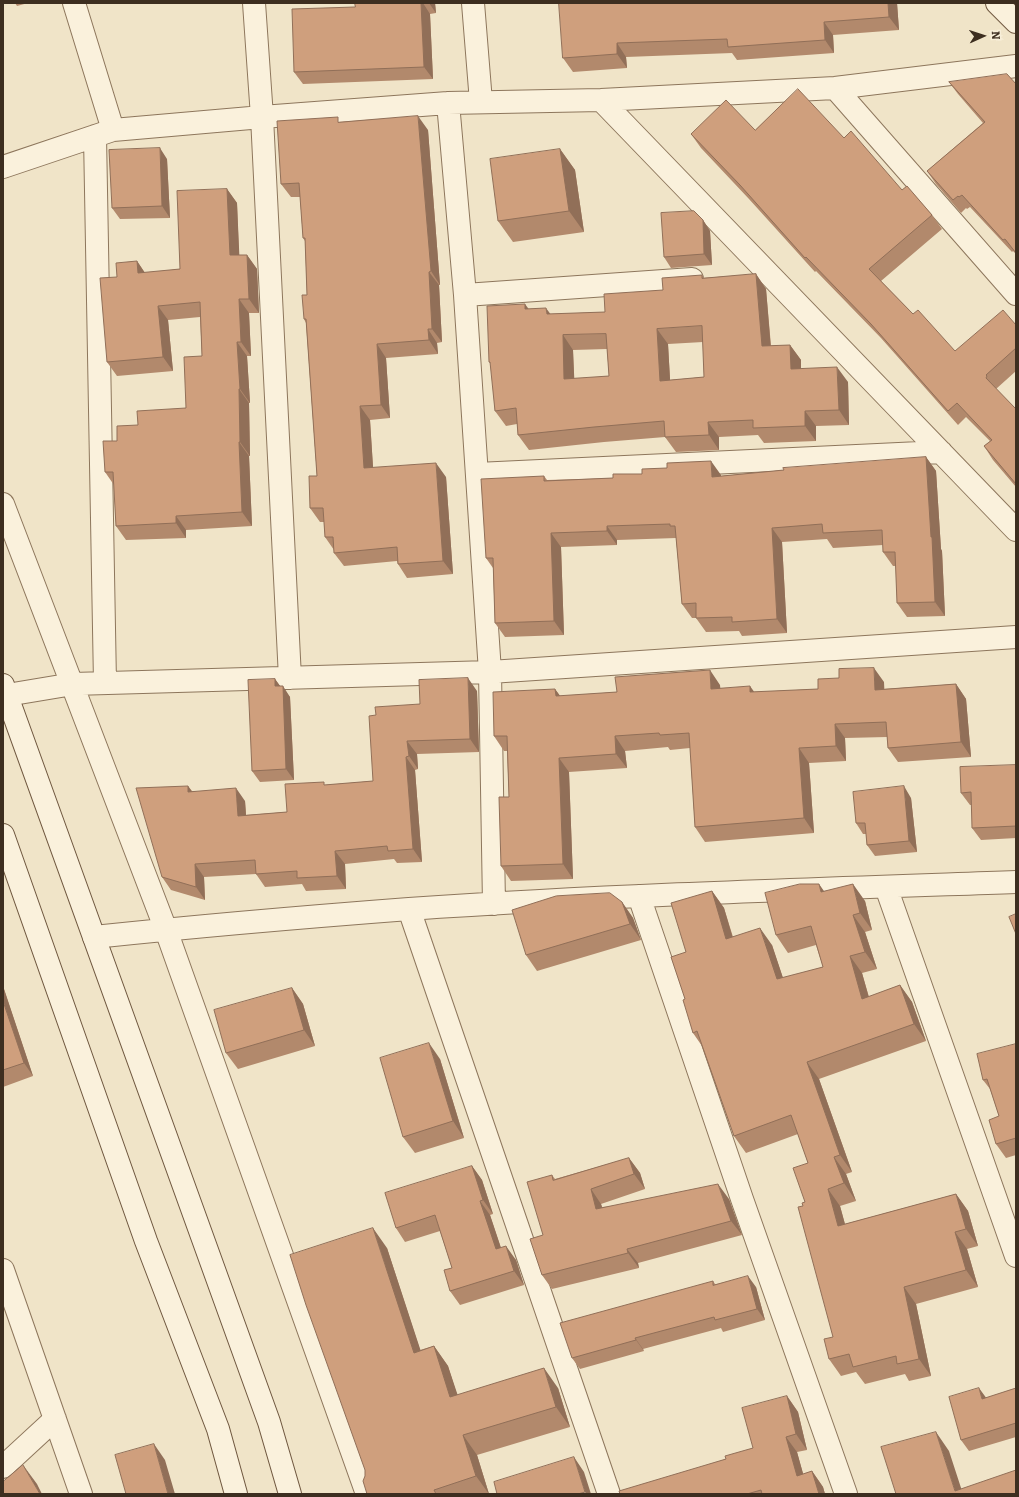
<!DOCTYPE html>
<html>
<head>
<meta charset="utf-8">
<style>
  body { margin:0 }
  #map { position:relative; width:1019px; height:1497px; overflow:hidden; background:#f0e4c8; font-family:Bitter,serif }
  canvas { display:block }
  .frame { position:absolute; inset:0; border:4px solid #3d2e20; pointer-events:none }
  .north { position:absolute; left:963px; top:16px; width:40px; height:40px; -webkit-text-stroke:3px #f7eed8; paint-order:stroke; rotate:87deg; font-size:11px; font-weight:700; line-height:16px; text-align:center; color:#3d2e20 }
  .north::after { content:''; display:block; margin:auto; width:14px; height:18px; background:#3d2e20; clip-path:polygon(50% 0,100% 100%,50% 72%,0 100%) }
</style>
</head>
<body>
<div id="map">
<canvas width="1019" height="1497"></canvas>
<div class="frame"></div>
<div class="north">N</div>
</div>
<script>
const ctx = document.querySelector('canvas').getContext('2d');
ctx.lineJoin = 'round';
function strokePath(path, color, width, dash) { ctx.strokeStyle = color; ctx.lineWidth = width; ctx.lineCap = dash ? 'butt' : 'round'; ctx.setLineDash(dash || []); ctx.stroke(path); }
function paint(path, color) { ctx.fillStyle = color; ctx.fill(path, 'evenodd'); }
const street = new Path2D(`
  M74,3L113,130
  M254,3L262,117L290,678
  M473,3L481,102
  M835,88L1016,294
  M601,100L1016,530
  M448,103L465,295L490,672L494,904
  M95,136L105,683
  M3,167L113,130L262,117L448,103L601,100L835,88L1016,66
  M465,295L692,279
  M477,474L941,452
  M3,504L166,930L367,1494
  M7,695L73,684L490,672L1016,637
  M886,887L1016,1256
  M639,896L742,1199L846,1494
  M409,909L609,1494
  M94,937C199,926 304,917 409,909C611,895 814,889 1016,882
  M3,1270L81,1494
  M3,1467L55,1419`);
const secondary = new Path2D(`
  M997,3L1016,22
  M3,685L269,1422L290,1494
  M3,835L146,1241L218,1429L236,1494`);
const wall = new Path2D(`
  M15,3H28L17,6Z
  M355,3H435L436,13L430,14L433,79L303,84L294,72L355,7Z
  M559,3H897L899,30L833,35L834,53L737,60L732,53L626,57L627,68L573,72L563,58Z
  M949,82L1016,84V254L1013,251L1012,252L970,207L967,209L966,208L961,213L936,184L927,171L983,123L958,94Z
  M341,122L428,130L440,285H439L442,342L437,343L438,354L386,358L390,418L370,420L373,468L446,477L453,574L407,578L398,564L397,561L344,566L334,553V550L325,537L324,522H320L310,508L317,476L306,323L304,319L307,295L305,241L303,238L300,197H291L281,184Z
  M755,130L844,138L902,190L932,215L942,229L881,281L913,314L955,351L1016,325V371L996,389L1016,409V487L993,460L984,446L990,441L966,417L958,425L881,338L816,271L815,272L749,199L701,148L691,134Z
  M560,149L575,170L584,232L513,242L498,221Z
  M167,159L170,218L120,219L112,208Z
  M227,189L237,203L239,255H247L257,269L259,313H249L251,356H247L250,403H249L250,456H249L252,526L186,530V538L126,540L116,526L114,485L105,472L117,441L138,425L186,408L202,356L200,317L168,320L173,371L117,376L107,362L117,277L137,261L145,273L180,269Z
  M703,220L710,231L712,265L671,268L664,257Z
  M756,274L766,289L771,346L790,345L801,360V369L848,382L849,425L816,426V441L764,443L758,435L719,437V450L676,452L665,437L604,442L529,450L518,435L517,424L506,426L495,411L491,364L489,362L528,309L551,314L605,312L702,275L704,278ZM703,342L704,377L670,380L668,344ZM607,349L609,376L574,379L573,350Z
  M926,457L936,471L941,549L942,551L945,616L907,617L897,603L896,566H893L883,552V545L833,548L827,539L782,542L787,633L742,636L739,631L706,632L696,618H692L682,604L676,538L617,540V545L561,547L564,635L505,637L495,623L493,568L486,558L544,476L547,480L721,475V476Z
  M275,679L280,686L290,697L294,780L260,782L252,771Z
  M884,682V689L956,684L966,699L971,757L898,762L888,748L887,737L845,738L846,761L809,763L814,833L705,842L695,827L690,748L670,750L668,747L625,751L627,768L569,772L573,879L511,881L501,866L509,797L507,751H504L494,736L555,689L560,696L720,685V688L754,692L818,689Z
  M477,691L479,752L417,754L418,769L415,770L422,862L397,863L394,859L345,864L346,889L306,891L302,884L265,887L256,874L204,877L205,900L171,890L162,877L188,786L192,791L245,801L246,815L287,812L326,785L373,781L376,715L420,704Z
  M1016,765V838L981,840L972,828V805H970L961,793Z
  M911,798L917,852L875,856L867,845L866,834H863L856,823Z
  M712,891L724,908L733,937L772,945L783,978L823,967L816,945L788,953L776,935L824,891L865,901L872,930L865,932L877,969L862,973L869,997L900,985L912,1002L926,1041L819,1079L852,1172L846,1174L856,1201L840,1206L845,1224L956,1194L968,1211L978,1246L967,1249L978,1287L916,1304L931,1376L909,1381L905,1374L865,1384L856,1372L841,1376L829,1359L833,1337L803,1206L805,1202L808,1163L798,1134L746,1153L734,1136L702,1046L693,1033L685,999L686,952Z
  M622,902L633,918L641,940L537,971L526,955Z
  M3,986L33,1076L3,1087Z
  M292,988L303,1004L315,1046L238,1069L226,1053Z
  M1016,1044V1155L1006,1158L996,1144L999,1116L990,1089L983,1080Z
  M440,1059L464,1138L415,1153L403,1137Z
  M629,1158L640,1173L645,1189L601,1204L602,1207L729,1199L742,1235L638,1263L639,1268L552,1289L542,1275L543,1235L552,1175L555,1179Z
  M472,1166L482,1180L493,1214L490,1215L501,1248L516,1260L524,1285L460,1305L450,1291L452,1268L440,1231L405,1242L396,1228Z
  M387,1248L420,1350L434,1346L448,1366L457,1395L558,1388L570,1427L477,1455L489,1494H367L365,1476Z
  M713,1281L715,1284L756,1287L765,1320L723,1332L721,1328L643,1349L644,1351L580,1369L572,1358Z
  M1016,1388V1437L969,1451L961,1440L986,1398Z
  M787,1396L798,1412L807,1450L797,1452L803,1474L812,1471L823,1487L825,1494H620L726,1459L753,1448Z`);
const shadedWall = new Path2D(`
  M421,3H423L430,14L433,79L424,67Z
  M429,3H435L436,13Z
  M888,3H897L899,30L889,17Z
  M824,22L833,35L834,53L825,40Z
  M617,43L626,57L627,68L617,54Z
  M418,116L428,130L440,285L431,271Z
  M160,148L167,159L170,218L162,206Z
  M560,149L575,170L584,232L569,211Z
  M227,189L237,203L240,270L230,255Z
  M703,220L710,231L712,265L704,254Z
  M247,255L257,269L259,313L249,299Z
  M137,261L147,276L138,273Z
  M429,272L439,285L442,342L432,329Z
  M756,274L766,289L772,362L762,346Z
  M239,299L249,313L251,356L241,342Z
  M525,304L536,319L525,309Z
  M158,306L168,320L173,371L163,357Z
  M546,308L557,323L547,314Z
  M428,329L437,343L438,354L429,340Z
  M657,329L668,344L671,396L660,381Z
  M563,335L573,350L575,395L564,379Z
  M237,342L247,356L250,403L240,389Z
  M377,344L386,358L390,418L381,405Z
  M790,345L801,360V384L791,369Z
  M837,367L848,382L849,425L839,410Z
  M239,389L249,403L250,456L240,442Z
  M360,406L370,420L374,482L364,468Z
  M805,411L816,426V441L805,426Z
  M708,422L719,437V450L709,435Z
  M239,442L249,456L252,526L242,512Z
  M926,457L936,471L941,549L942,551L945,616L935,602Z
  M711,461L721,475V491L712,477Z
  M436,463L446,477L453,574L443,561Z
  M176,516L186,530V538L176,523Z
  M607,526L617,540V545L607,531Z
  M772,528L782,542L787,633L777,619Z
  M551,533L561,547L564,635L554,621Z
  M874,668L884,682L885,704L875,690Z
  M710,670L720,685L722,704L711,689Z
  M468,678L477,691L479,752L470,739Z
  M275,679L283,690V686L290,697L294,780L286,769L275,686Z
  M956,684L966,699L971,757L961,742Z
  M750,686L760,700L750,692Z
  M555,689L566,704L556,696Z
  M835,724L845,738L846,761L836,746Z
  M615,736L625,751L627,768L616,754Z
  M407,741L417,754L418,769L409,756Z
  M799,748L809,763L814,833L804,818Z
  M406,757L415,770L422,862L413,849Z
  M559,758L569,772L573,879L563,864Z
  M188,786L197,799L188,792Z
  M904,786L911,798L917,852L909,841Z
  M236,788L245,801L247,829L238,816Z
  M335,851L345,864L346,889L337,876Z
  M195,864L204,877L205,900L196,887Z
  M819,884L831,901L821,892Z
  M853,884L865,901L872,930L860,913Z
  M712,891L724,908L738,956L726,939Z
  M622,902L633,918L641,940L630,924Z
  M853,915L865,932L877,969L865,952Z
  M760,928L772,945L789,996L777,979Z
  M850,956L862,973L874,1016L862,999Z
  M900,985L912,1002L926,1041L914,1024Z
  M3,986L33,1076L24,1063L3,1000Z
  M292,988L303,1004L315,1046L304,1030Z
  M429,1043L440,1059L464,1138L453,1121Z
  M807,1062L819,1079L852,1172L840,1155Z
  M834,1157L846,1174L856,1201L844,1183Z
  M629,1158L640,1173L645,1189L634,1174Z
  M472,1166L482,1180L493,1214L483,1200Z
  M718,1184L729,1199L742,1235L731,1221Z
  M591,1189L601,1204L607,1223L596,1209Z
  M828,1189L840,1206L850,1243L838,1226Z
  M956,1194L968,1211L978,1246L966,1229Z
  M480,1201L490,1215L506,1263L496,1249Z
  M373,1228L387,1248L428,1373L414,1353Z
  M955,1232L967,1249L978,1287L966,1270Z
  M506,1246L516,1260L524,1285L514,1271Z
  M627,1249L638,1263L639,1268L628,1253Z
  M748,1276L756,1287L765,1320L757,1309Z
  M904,1287L916,1304L931,1376L919,1359Z
  M635,1338L643,1349L644,1351L636,1340Z
  M434,1346L448,1366L465,1417L450,1397Z
  M544,1368L558,1388L570,1427L556,1407Z
  M979,1388L987,1399H982Z
  M787,1396L798,1412L807,1450L796,1434Z
  M936,1432L949,1451L963,1494L955,1491Z
  M463,1435L477,1455L489,1494L476,1476Z
  M786,1437L797,1452L808,1491L797,1476Z
  M154,1444L165,1460L175,1494H168Z
  M574,1457L584,1472L591,1494H586L585,1492Z
  M23,1465L37,1484L42,1494H40Z
  M812,1471L823,1487L825,1494H819Z`);
const building = new Path2D(`
  M355,3H421L424,67L294,72L292,9L355,7Z
  M559,3H888L889,17L824,22L825,40L728,47L727,39L617,43V54L563,58Z
  M1007,74L1016,84V253L1005,239L1003,240L962,195L959,197L958,196L953,200L927,171L985,122L949,82Z
  M798,89L844,138L851,131L902,190L907,186L932,215L869,269L913,314L918,310L955,351L1003,310L1016,325V348L986,375L987,376L986,378L1016,409V484L984,446L992,440L957,403L948,411L871,324L806,257L805,258L740,185L691,134L726,100L755,130Z
  M418,116L431,271L429,272L432,329H428L429,340L377,344L381,405L360,406L364,468L436,463L443,561L398,564L397,547L334,553L333,537H325L323,508H310L309,476H317L306,319H304L302,295H307L305,238H303L299,183L281,184L277,121L338,117V122Z
  M160,148L162,206L112,208L109,150Z
  M560,149L569,211L498,221L490,159Z
  M227,189L230,255H247L249,299H239L241,342H237L240,389H239L240,442H239L242,512L176,516V523L116,526L113,472H105L103,441H117V426L138,425L137,411L186,408L184,357L202,356L200,302L158,306L163,357L107,362L100,278L117,277L116,263L137,261L138,273L180,269L177,191Z
  M694,211L703,220L704,254L664,257L661,213Z
  M756,274L762,346L790,345L791,369L837,367L839,410L805,411V426L753,428V420L708,422L709,435L665,437L664,421L594,427L518,435L516,408L495,411L490,362H489L487,306L525,304V309L546,308L547,314L605,312L604,294L663,290L662,278L702,275V278ZM702,326L704,377L660,381L657,329ZM606,334L609,376L564,379L563,335Z
  M926,457L931,537H932L935,602L897,603L895,552H883L882,530L823,533L822,524L772,528L777,619L732,622V617L696,618V603L682,604L675,526H670V524L607,526V531L551,533L554,621L495,623L493,558H486L481,479L544,476V481L613,478V474H642V469L667,468V463L711,461L712,477L784,470L783,468Z
  M874,668L875,690L956,684L961,742L888,748L886,722L835,724L836,746L799,748L804,818L695,827L689,733L660,735L659,733L615,736L616,754L559,758L563,864L501,866L499,797H509L507,736H494L493,692L555,689L556,696L617,692L615,677L710,670L711,689L750,686V692L818,689V679L839,678V669Z
  M468,678L470,739L407,741L409,756L406,757L413,849L388,851L387,846L335,851L337,876L297,878V871L256,874L255,860L195,864L196,887L162,877L136,788L188,786V792L236,788L238,816L287,812L285,784L324,782V785L373,781L369,716L376,715L375,707L420,704L419,680Z
  M275,679V686H283L286,769L252,771L248,680Z
  M1016,765V826L972,828L971,792L961,793L960,767Z
  M904,786L909,841L867,845L865,823H856L853,792Z
  M800,884H819L821,892L853,884L860,913L853,915L865,952L850,956L862,999L900,985L914,1024L807,1062L840,1155L834,1157L844,1183L828,1189L838,1226L956,1194L966,1229L955,1232L966,1270L904,1287L919,1359L897,1364L896,1356L853,1367L849,1354L829,1359L824,1339L833,1337L798,1207L803,1206L802,1203L805,1202L793,1168L808,1163L791,1115L734,1136L697,1031L693,1033L683,1000L685,999L671,957L686,952L671,903L712,891L726,939L760,928L777,979L823,967L811,926L776,935L765,893Z
  M610,893L622,902L630,924L526,955L512,910L556,896Z
  M1016,914V934L1009,917Z
  M292,988L304,1030L226,1053L214,1010Z
  M3,1001L24,1063L3,1070Z
  M429,1043L453,1121L403,1137L380,1058Z
  M1016,1044V1138L996,1144L989,1120L999,1116L987,1079L983,1080L977,1054Z
  M629,1158L634,1174L591,1189L596,1209L718,1184L731,1221L627,1249L628,1253L542,1275L530,1239L543,1235L527,1182L552,1175L553,1180Z
  M472,1166L483,1200L480,1201L496,1249L506,1246L514,1271L450,1291L444,1270L452,1268L435,1215L396,1228L385,1193Z
  M373,1228L414,1353L434,1346L450,1397L544,1368L556,1407L463,1435L476,1476L434,1490L436,1494H367L363,1481L365,1476V1470L306,1305L290,1255Z
  M748,1276L757,1309L715,1320L714,1317L635,1338L636,1340L572,1358L560,1323L713,1281V1285Z
  M979,1388L982,1399L1016,1388V1423L961,1440L949,1397Z
  M787,1396L796,1434L786,1437L797,1476L812,1471L819,1494H762L761,1490L747,1494H620L619,1491L726,1459L725,1456L753,1448L742,1408Z
  M936,1432L955,1491L1016,1470V1494H896L881,1447Z
  M154,1444L168,1494H126L115,1455Z
  M574,1457L585,1492L578,1494H497L494,1482Z
  M23,1465L40,1494H3V1482Z`);
strokePath(street, '#8d765c', 24);
strokePath(secondary, '#6f573f', 24);
strokePath(street, '#faf1dc', 22);
strokePath(secondary, '#faf1dc', 22);
paint(wall, '#b2896c');
paint(shadedWall, '#916f58');
paint(building, '#cf9f7d');
strokePath(building, '#916f58', 1);
</script>
</body>
</html>
